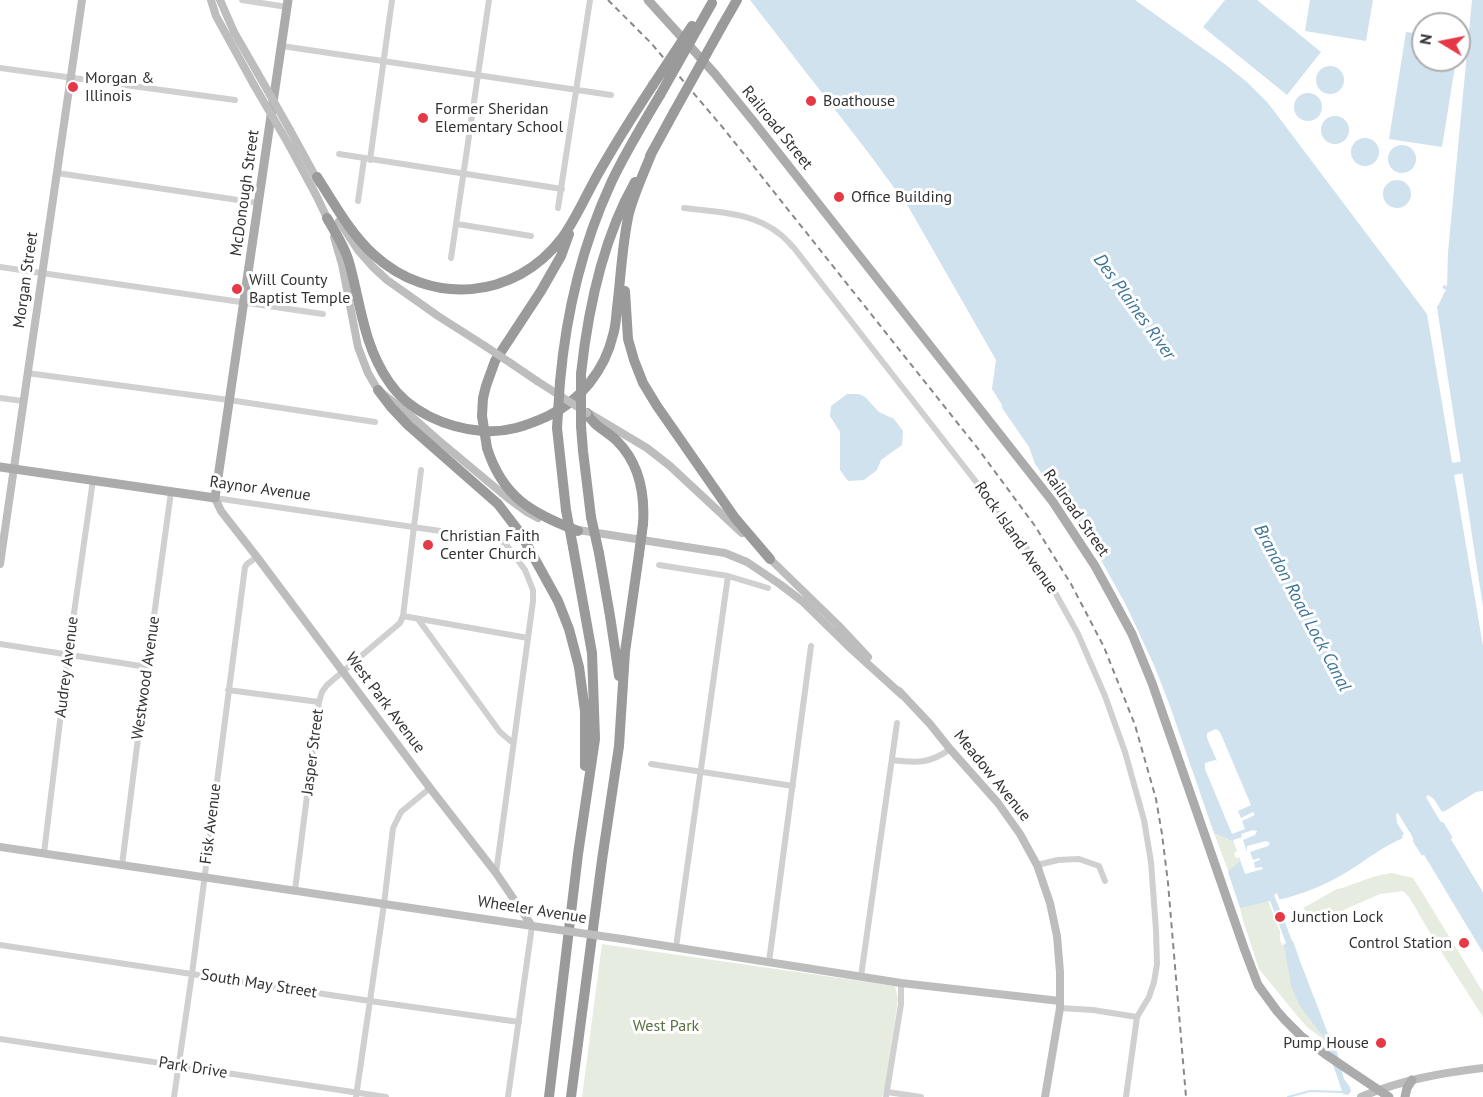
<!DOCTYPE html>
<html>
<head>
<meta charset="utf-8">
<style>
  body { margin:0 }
  #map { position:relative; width:1483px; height:1097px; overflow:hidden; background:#fff; font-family:"PT Sans",sans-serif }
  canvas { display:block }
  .north { position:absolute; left:1411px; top:12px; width:60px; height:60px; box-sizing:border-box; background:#fff; border:2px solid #adadad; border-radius:50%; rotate:280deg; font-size:16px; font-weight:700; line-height:24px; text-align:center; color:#333 }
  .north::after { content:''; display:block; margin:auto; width:21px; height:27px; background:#e63946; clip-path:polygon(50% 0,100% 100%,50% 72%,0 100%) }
</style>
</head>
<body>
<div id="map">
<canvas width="1483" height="1097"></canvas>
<div class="north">N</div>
</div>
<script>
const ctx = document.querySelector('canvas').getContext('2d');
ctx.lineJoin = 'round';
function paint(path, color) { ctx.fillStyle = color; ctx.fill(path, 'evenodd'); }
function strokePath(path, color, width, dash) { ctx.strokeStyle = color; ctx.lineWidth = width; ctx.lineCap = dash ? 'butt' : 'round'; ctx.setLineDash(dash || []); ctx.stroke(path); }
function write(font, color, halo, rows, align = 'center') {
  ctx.font = font + ' "PT Sans",sans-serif'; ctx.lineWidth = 6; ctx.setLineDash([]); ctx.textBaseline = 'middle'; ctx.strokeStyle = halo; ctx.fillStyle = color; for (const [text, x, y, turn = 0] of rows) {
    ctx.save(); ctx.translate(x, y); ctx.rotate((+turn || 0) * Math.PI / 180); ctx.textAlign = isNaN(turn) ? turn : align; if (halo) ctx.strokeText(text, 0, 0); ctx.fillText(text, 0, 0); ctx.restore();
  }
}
const green = new Path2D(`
  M1214,833L1234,842L1245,874L1231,878Z
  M1392,873L1413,878L1420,889L1483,992V1017L1439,948L1409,897L1403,891L1380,894L1348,908L1337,914L1328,916L1309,914L1303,908L1337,889L1342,888L1376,876Z
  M1238,897L1251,904L1245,906L1268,901L1280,931V940L1282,945L1286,944L1298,951L1326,1043L1322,1038L1308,1028L1299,1018L1259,969L1242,917L1240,908L1242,907Z
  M602,944L895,986L898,999L885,1088L882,1097H582Z`);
const water = new Path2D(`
  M750,0H1135L1226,65L1248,83L1268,103L1427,314L1483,646V791L1476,792L1437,816L1444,823L1453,838L1451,839L1483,892V953L1424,855L1422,856L1413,842L1410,832L1402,836L1403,838C1382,847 1366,860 1347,872C1325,885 1302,895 1277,900L1292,941H1294L1335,1045L1344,1079L1350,1087L1351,1091L1348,1095L1343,1094L1324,1038L1300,1006L1291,986L1284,944L1286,943L1270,901L1240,908L1228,872L1240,861L1234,842L1214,833L1170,706L1154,665L1126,605L1092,544L1035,464L1029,447L1002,408V405L992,389L996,360L909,208L867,151Z
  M1225,0H1257L1321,52L1287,95L1203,27Z
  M1310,0H1373L1366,41L1305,31Z
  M1472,0H1483V607L1437,307C1441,301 1442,296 1446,290L1442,288L1444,285L1447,286L1448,252Z
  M1406,32L1423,34V60H1456L1442,147L1389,139Z
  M1316 80a14 14 0 1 1 28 0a14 14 0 1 1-28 0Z
  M1294 107a14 14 0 1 1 28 0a14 14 0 1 1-28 0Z
  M1321 130a14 14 0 1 1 28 0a14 14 0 1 1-28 0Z
  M1351 152a14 14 0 1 1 28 0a14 14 0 1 1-28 0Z
  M1388 159a14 14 0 1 1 28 0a14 14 0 1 1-28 0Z
  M1383 194a14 14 0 1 1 28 0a14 14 0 1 1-28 0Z
  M847,394H859L865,397L879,412L894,419L903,431L902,445L881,460L877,470L864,480L848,481L840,470V432L830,416L831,406Z`);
const pier = new Path2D(`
  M1216,729L1220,732L1251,805L1238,811L1241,818L1253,812L1255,815L1242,821L1245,829L1232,834L1205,769V763L1215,760L1217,761L1207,738V733Z
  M1428,795L1434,799L1442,812L1444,811L1446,813L1441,817L1447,822L1455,836V840L1483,886V892L1451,839L1453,838L1444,823L1440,821L1426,797Z
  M1398,813L1413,838V842L1422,856L1424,855L1483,953V956L1480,955L1423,859L1419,858L1410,843L1409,836L1406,837L1405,841L1402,836L1404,834L1397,823L1396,814Z
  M1253,830L1257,831L1255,835L1243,840L1247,852V846L1266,841L1270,843L1268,846L1250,852L1253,860L1259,858L1260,860L1254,862L1255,868L1262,867L1263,869L1245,874L1239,857L1236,858L1234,853L1237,851L1233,840L1242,837L1241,834Z
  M1277,893L1289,928L1291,927L1294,938L1297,940L1338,1049L1334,1048L1327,1031L1300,961L1293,941L1295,940L1293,936H1291L1274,895Z`);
const stream = new Path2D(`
  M1288,1097L1310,1091L1345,1092`);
const river = new Path2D(`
  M1438,464L1453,469L1483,464`);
const street = new Path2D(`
  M242,0L287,7
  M282,46L611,95
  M0,68L235,100
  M339,154L562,189
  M370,160L392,0
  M57,173L258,203
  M358,201L364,159
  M558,208L590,0
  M684,208C717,212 754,212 781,235C786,239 790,244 794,248L1019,537L1046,576L1078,634L1105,696L1125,752L1144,820L1151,862L1156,930L1157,964L1154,982L1149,997L1137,1017L1126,1097
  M457,224L531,236
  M451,258L489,0
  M0,267L323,314
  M27,373L229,400L375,422
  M0,398L23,401
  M215,498L495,539L505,543L525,570L533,590V601L496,873
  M659,565L728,576L768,588
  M403,616L528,638
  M418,619L500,732L513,743
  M0,644L147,667
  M228,690L319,702
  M892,760C916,763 930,764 950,749
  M651,764L793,786
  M44,853L68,655L93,480
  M122,865L147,667L171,492
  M1037,865L1058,860L1079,859L1099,866L1105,881
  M295,890L319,702L322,692L327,685L400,623L403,616L421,470
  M0,945L370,1001L519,1022
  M676,947L728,576
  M769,962L811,646
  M861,976L897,723
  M1060,1008L1093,1010L1137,1017
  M0,1039L386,1097
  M887,1092L921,1097
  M174,1097L192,974L245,567L247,564L257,557
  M356,1097L384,904L393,828L401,812L430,788
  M508,1097L532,926
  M886,1097L901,1004V983`);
const secondary = new Path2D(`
  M211,0L216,16L254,85
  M220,0L234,32L257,72
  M290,130L319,183
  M289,145L316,195L329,222
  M339,221L358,250L373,267L387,280L438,316L485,346
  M334,237L342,264L358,347L368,373L378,390L411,416L437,439L509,499L527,512L538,518
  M512,364L537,381
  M590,414L647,448L670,466L742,533
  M215,498L221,511L257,557L430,788L496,873L532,926
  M572,529L725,553L747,562L781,585L802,601L848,646L902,695
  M767,556L838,625L868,657
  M0,564L82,0
  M899,691L930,724L950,749L998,803L1020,834L1037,865L1050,903L1057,936L1060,972V1008L1045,1097
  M0,847L546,928
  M622,939L901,983L1060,1001
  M1361,1097C1401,1080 1441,1073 1483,1068`);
const primary = new Path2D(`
  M648,0L715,74L754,122L1053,502L1095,566L1112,597L1132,634L1152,683L1244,948L1258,985L1277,1011L1285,1020L1301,1036L1325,1054L1389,1097
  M0,467L215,498L288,0
  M1405,1097L1407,1088L1412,1080`);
const highway = new Path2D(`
  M722,26L737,0
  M650,156L674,112
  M317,177C334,203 350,233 373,254C430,307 515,300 562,238C576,219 586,195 598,174C615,144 634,114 653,85
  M327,218C335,232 345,247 349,262C361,305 363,344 389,382C409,412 447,428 482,431C506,433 526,426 548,416C580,401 605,370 613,335C616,326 616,316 617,308C621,276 622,244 629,213C635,191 645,170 653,150
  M625,291L628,339L634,360L643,383L657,406L735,518L770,559
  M581,374C588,309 602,240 635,182
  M560,382C566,314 582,246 611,183C625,153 643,124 660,95
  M378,390L391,407L408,425L498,504L521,534L558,601L569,629L579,667L585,711V766
  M587,413C593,426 607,431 617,441C639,463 645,494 643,524
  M482,416L483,398L486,386L495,361L541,291L561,256L569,234
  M581,426L583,451L591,517
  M557,428L566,510
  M487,448C503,498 532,513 578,531
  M599,553L610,616L619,676
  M549,1097L578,854L595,739L592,653L573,547
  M571,1097L602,860L619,746L625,652L639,554`);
const rail = new Path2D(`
  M608,0L651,43L724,129L979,450L1035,526L1071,584L1104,647L1135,725L1156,799L1162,834L1168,883L1186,1097`);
const secondaryBridge = new Path2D(`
  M257,72L290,130
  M254,85L289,145
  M485,346L512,364
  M537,381L587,413
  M546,928L622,939`);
const highwayBridge = new Path2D(`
  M653,85L692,26
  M660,95L712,3
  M674,112L722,26
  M581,374V426
  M482,416L487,448
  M557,428L560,382
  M566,510L573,547
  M591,517L599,553
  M639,554L643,524`);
const markers = [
  [73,87,6,"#e63946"],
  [811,101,6,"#e63946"],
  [423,118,6,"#e63946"],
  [839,197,6,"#e63946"],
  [237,289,6,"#e63946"],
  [428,545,6,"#e63946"],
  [1280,917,6,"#e63946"],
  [1464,943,6,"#e63946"],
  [1381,1043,6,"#e63946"]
];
const poiNames = [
  ["Morgan &",85,78],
  ["Illinois",85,96],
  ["Boathouse",823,101],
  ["Former Sheridan",435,109],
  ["Elementary School",435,127],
  ["Office Building",851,197],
  ["Will County",249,280],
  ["Baptist Temple",249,298],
  ["Christian Faith",440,536],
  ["Center Church",440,554],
  ["Junction Lock",1292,917],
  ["Control Station",1452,943,"right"],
  ["Pump House",1369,1043,"right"]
];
const streetNames = [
  ["Railroad Street",777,128,51],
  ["McDonough Street",245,193,-82],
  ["Morgan Street",26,280,-82],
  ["Raynor Avenue",260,489,8],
  ["Railroad Street",1076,513,55],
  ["Rock Island Avenue",1016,538,55],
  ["Audrey Avenue",67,667,-83],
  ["Westwood Avenue",146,678,-82],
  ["West Park Avenue",385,703,53],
  ["Jasper Street",313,752,-83],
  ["Meadow Avenue",992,776,51],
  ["Fisk Avenue",211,824,-83],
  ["Wheeler Avenue",532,910,9],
  ["South May Street",259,984,9],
  ["Park Drive",193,1068,9]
];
const parkNames = [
  ["West Park",666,1026]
];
const waterNames = [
  ["Des Plaines River",1134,307,54],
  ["Brandon Road Lock Canal",1302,608,62]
];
paint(green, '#e6ecdf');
paint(water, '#cfe2ee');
paint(pier, '#fff');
strokePath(stream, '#cfe2ee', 2);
strokePath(river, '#cfe2ee', 12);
strokePath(street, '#d0d0d0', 6);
strokePath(secondary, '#bdbdbd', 8);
strokePath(primary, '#ababab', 9);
strokePath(highway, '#9a9a9a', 10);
strokePath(rail, '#888', 2, [6, 4.5]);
strokePath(secondaryBridge, '#bdbdbd', 8);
strokePath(highwayBridge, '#9a9a9a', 10);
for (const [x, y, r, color] of markers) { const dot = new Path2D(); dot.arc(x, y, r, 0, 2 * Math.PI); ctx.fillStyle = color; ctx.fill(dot); strokePath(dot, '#fff', 2); }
write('16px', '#333', '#fff', poiNames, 'left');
write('16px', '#333', '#fff', streetNames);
write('16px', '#56703f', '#fff', parkNames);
write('italic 18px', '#3f7597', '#fff', waterNames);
</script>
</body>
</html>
